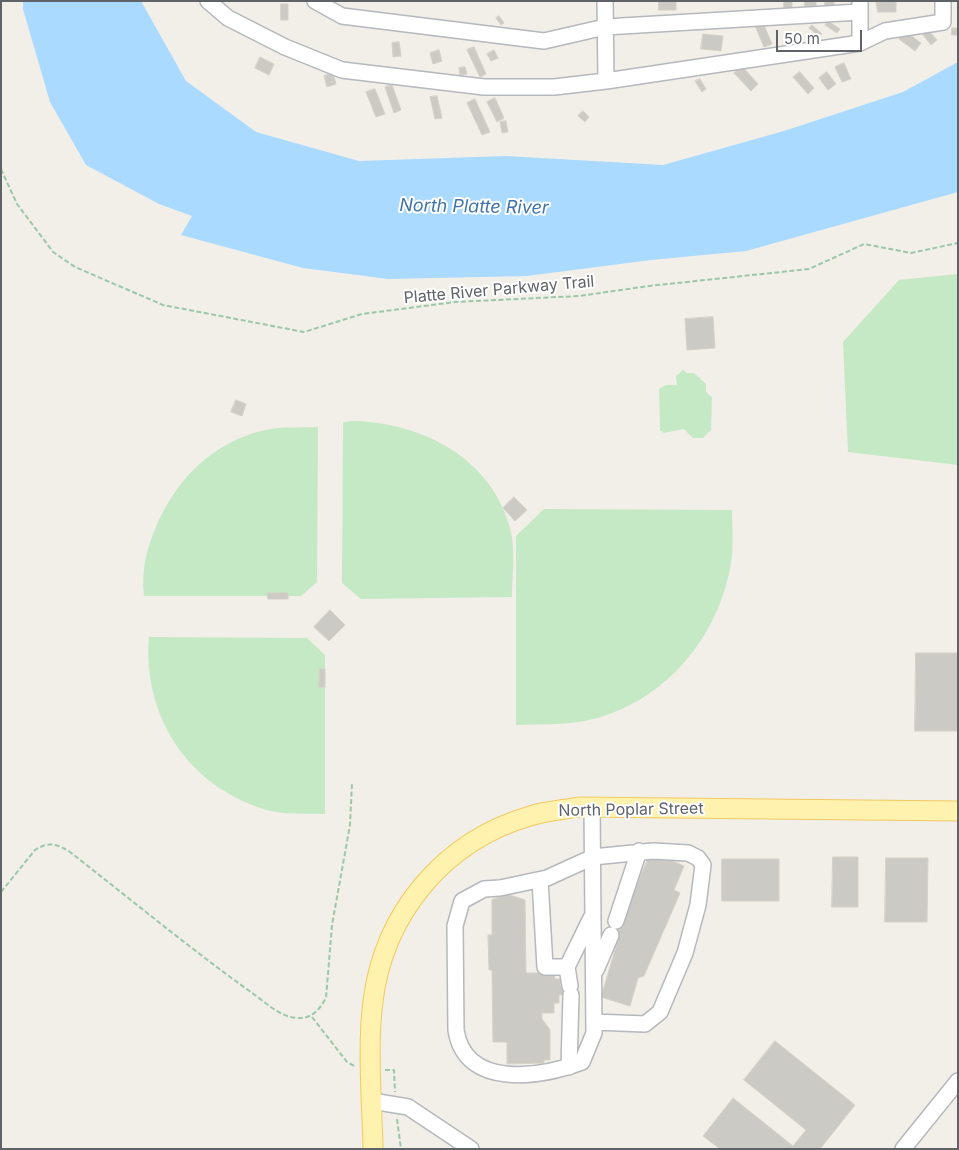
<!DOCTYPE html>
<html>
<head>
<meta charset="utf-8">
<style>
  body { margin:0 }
  #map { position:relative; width:959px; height:1150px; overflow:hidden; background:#f1efe8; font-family:Inter,sans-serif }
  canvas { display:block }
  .frame { position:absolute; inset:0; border:2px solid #5f6368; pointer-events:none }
  .scale { position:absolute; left:776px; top:30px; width:86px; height:22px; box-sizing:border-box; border:2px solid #5f6368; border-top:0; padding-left:6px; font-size:15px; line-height:18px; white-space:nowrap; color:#5f6368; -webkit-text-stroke:4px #fff; paint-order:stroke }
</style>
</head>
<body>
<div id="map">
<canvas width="959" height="1150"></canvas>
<div class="frame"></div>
<div class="scale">50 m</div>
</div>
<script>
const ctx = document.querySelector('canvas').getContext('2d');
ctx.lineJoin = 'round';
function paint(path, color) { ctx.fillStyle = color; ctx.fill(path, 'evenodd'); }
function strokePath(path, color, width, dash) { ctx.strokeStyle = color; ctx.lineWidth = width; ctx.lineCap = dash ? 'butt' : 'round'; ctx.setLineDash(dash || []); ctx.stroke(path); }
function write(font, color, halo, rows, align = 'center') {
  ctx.font = font + ' Inter,sans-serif'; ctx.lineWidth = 4; ctx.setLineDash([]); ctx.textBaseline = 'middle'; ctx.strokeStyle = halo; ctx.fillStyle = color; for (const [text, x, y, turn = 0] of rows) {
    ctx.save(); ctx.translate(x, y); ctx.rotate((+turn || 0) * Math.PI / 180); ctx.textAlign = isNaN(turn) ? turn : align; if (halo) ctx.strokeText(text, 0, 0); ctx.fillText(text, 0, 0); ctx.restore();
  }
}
const green = new Path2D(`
  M958,274V465L848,452L843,342L899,280Z
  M683,370L687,373H694L706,384V392L712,397L711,430L703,438H693L684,429L664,433L660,430L659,389L666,385H677L676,376Z
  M356,421C424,424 491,458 510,528C516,550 512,575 512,597L361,599L342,583L343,422Z
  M318,427L317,582L301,596H144C141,569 147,547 158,522C179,477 212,444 261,431C279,426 300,428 318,427Z
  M544,509L732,510C732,527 734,546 731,563C718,640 662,705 585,721C562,725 539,724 516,725V536Z
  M149,637L307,638L325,655V814C307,813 288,815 271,811C191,790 142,718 149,637Z`);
const water = new Path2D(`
  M23,1H141L186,81L256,132L359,161L506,156L663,165L784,131L903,92L958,62V192L746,251L651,260L527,276L388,279L303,268L181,235L192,216L159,204L86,165L50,102L23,9Z`);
const building = new Path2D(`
  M659,1H676V10H659Z
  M784,1H792V8H784Z
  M805,1H816V8H805Z
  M825,1H834V9H825Z
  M876,1H896V12H878Z
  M281,4H288V20H281Z
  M499,16L504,23L501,25L496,18Z
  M761,18L772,44L764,47L753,21Z
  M828,21L840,29L837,33L825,25Z
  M812,25L822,34L819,36L809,28Z
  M952,28H958V35H952Z
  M928,30L937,40L931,45L923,35Z
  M905,31L921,43L915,51L899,39Z
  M703,34L723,36L721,51L701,49Z
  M399,42L401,56L393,57L392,43Z
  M474,47L486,74L480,77L467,50Z
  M439,50L442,61L433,64L430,53Z
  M494,50L498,58L491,61L487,54Z
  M260,57L274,64L269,75L255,68Z
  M844,63L851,79L842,82L835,67Z
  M742,66L758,84L751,91L734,73Z
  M465,67L467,74L460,75L459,68Z
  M800,72L814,88L808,94L793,77Z
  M827,72L836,84L828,90L819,78Z
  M333,73L336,84L327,87L324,76Z
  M700,79L706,89L702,92L695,81Z
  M392,85L401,110L394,113L385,87Z
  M375,89L385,114L376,117L366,92Z
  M437,96L442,118L435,119L430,97Z
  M495,98L504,118L497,122L487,102Z
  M475,99L490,132L482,135L467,103Z
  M583,111L589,117L585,122L578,116Z
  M506,121L508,132L502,133L500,122Z
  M713,317L715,348L687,350L685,319Z
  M236,400L246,404L242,416L231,412Z
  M514,497L527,510L515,521L503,508Z
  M268,593H288V599H268Z
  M330,610L345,625L329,641L314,627Z
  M916,653H958V731H915Z
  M320,669H325V687H319Z
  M651,852L684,866L674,890L680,893L644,976L638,978L630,1006L601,997L618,940L616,937L620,924Z
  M833,857H858V907H832Z
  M886,858H928L927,922H885Z
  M722,859H779V901H722Z
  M507,894L525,900L526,973H554L555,979H560V986H578V995H559V1003H554V1013H542V1019L550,1030V1060H544V1063L507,1064V1042H493L492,970H489L488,935H492V900Z
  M775,1041L855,1105L820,1149H720L703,1136L733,1098L793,1146L806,1130L744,1080Z`);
const path = new Path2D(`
  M1,169L17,204L53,252L75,267L163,305L304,332L362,314L455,302L579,296L649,286L809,269L864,244L911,253L958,243
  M1,892L35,850C49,841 57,844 70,852C129,898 187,946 248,990C263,1000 279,1017 297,1018C312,1019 319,1010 326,998L332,925L350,825L352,783
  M312,1017L347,1062L356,1067
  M385,1070H394L395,1092
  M397,1119L401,1149`);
const minor = new Path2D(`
  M208,1L228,18L285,47L342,70L484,87H554L606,81L860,43L885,31L943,22V1
  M315,1L342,16L544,41L605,27L860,12
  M605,1L606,81
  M860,1V43
  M592,807L594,1033L582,1062C541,1077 465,1090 456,1030L455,926L462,901L484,889L500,888L547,878L593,857L653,851L688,853L698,858L703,865L698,905L685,953L660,1012L645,1024L594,1022
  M540,880L545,967H567L591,918
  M616,921L639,851
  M567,967L570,986
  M596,970L611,935
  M569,1067L571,995
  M372,1101L408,1107L471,1149
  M903,1149L958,1081`);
const major = new Path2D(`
  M373,1149C372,1103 367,1046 373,1001C384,913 444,841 530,816C546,811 562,810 579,807L958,811`);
const streetNames = [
  ["Platte River Parkway Trail",499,290,-5],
  ["North Poplar Street",631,810,-1]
];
const waterNames = [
  ["North Platte River",474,207,1]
];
paint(green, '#c5e8c5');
paint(water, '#aadaff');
paint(building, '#cccac5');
strokePath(building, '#d6d1c6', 1);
strokePath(minor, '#b5b8bc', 18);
strokePath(major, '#f2c960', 21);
strokePath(path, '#9cc7a9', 2, [5, 2.5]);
strokePath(minor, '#fff', 15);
strokePath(major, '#fff2af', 19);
write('16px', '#5f6368', '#fff', streetNames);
write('italic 18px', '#4174aa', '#fff', waterNames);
</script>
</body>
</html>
